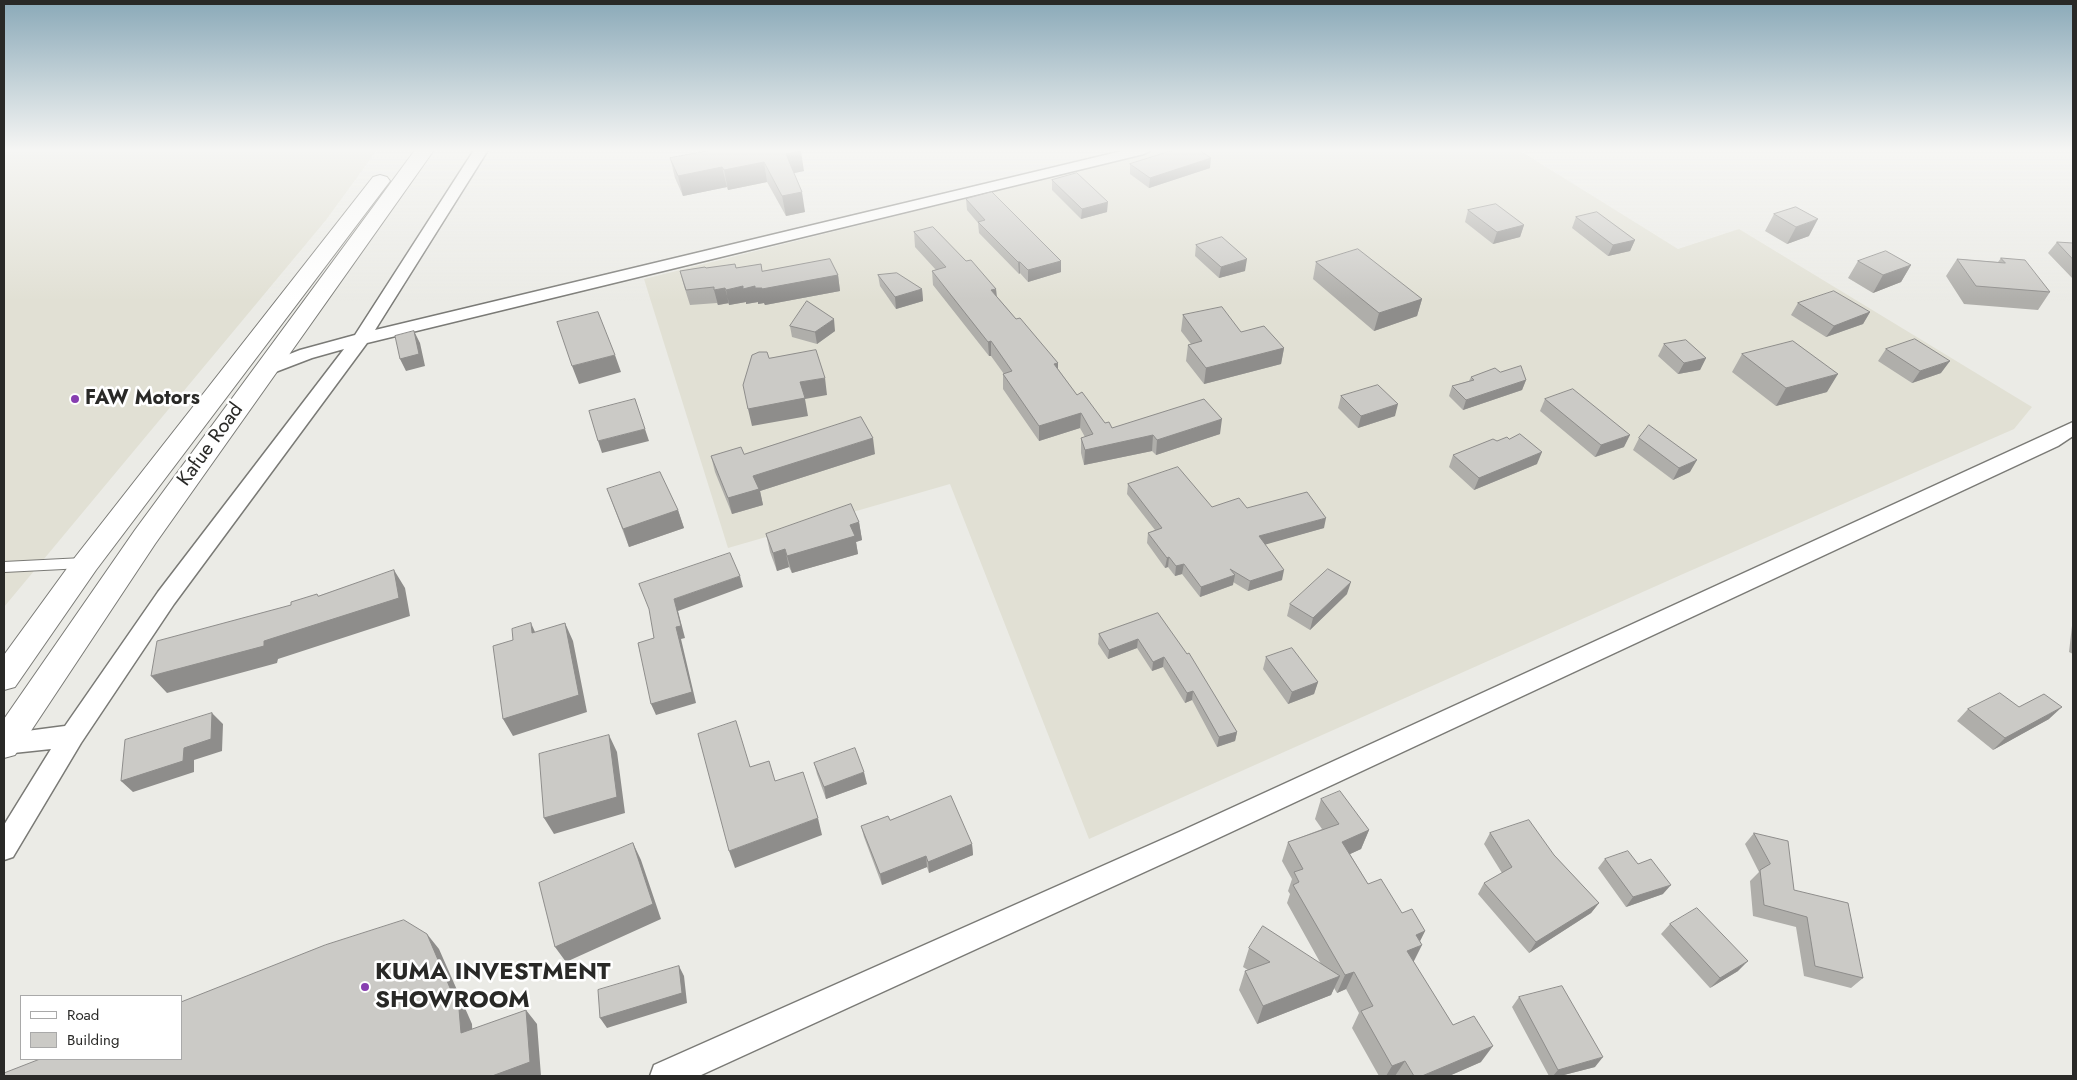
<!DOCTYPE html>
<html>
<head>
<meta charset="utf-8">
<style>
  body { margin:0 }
  #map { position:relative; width:2077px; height:1080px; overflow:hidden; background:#ebebe6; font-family:Jost,sans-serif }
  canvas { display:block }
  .frame { position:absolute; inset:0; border:5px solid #292927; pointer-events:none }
  .legend { position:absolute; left:20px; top:995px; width:162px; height:65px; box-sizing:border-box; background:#fff; border:1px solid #a9a9a9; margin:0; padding:6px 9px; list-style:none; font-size:15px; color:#292927 }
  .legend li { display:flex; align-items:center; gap:10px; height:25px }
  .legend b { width:25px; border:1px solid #a9a9a9 }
</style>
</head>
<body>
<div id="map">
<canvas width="2077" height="1080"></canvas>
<div class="frame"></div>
<ul class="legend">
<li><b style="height:6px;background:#fff"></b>Road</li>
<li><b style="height:14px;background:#cbcac6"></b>Building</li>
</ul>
</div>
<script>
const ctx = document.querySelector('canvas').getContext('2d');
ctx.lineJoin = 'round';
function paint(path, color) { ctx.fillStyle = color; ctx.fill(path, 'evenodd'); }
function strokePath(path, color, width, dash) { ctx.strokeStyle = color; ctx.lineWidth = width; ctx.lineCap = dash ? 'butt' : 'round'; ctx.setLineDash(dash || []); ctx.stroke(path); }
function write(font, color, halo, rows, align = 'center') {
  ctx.font = font + ' Jost,sans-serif'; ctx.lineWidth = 5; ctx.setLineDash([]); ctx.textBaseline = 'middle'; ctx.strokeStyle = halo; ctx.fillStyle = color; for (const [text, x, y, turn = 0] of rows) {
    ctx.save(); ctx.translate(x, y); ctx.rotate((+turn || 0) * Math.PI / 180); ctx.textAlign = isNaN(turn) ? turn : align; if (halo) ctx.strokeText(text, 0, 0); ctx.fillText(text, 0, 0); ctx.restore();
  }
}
const built = new Path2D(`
  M4,150H377L326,220L4,607Z
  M1160,150H1519L1678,249L1739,229L2032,407L2014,429L1683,574L1089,839L950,484L728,548L644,279Z`);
const lane = new Path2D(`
  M4,567L83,563`);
const street = new Path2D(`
  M474,150H488L375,330L1126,150H1151L1144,154L367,343L174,604L81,743L13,857L4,860V825L51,749L4,754V734L65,726L158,592L344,349L312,358L265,376L259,374L256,370L259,366L300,350L355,335Z
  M2073,422V436L2058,446L1197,848L699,1076H650L654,1065L1179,832Z`);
const primary = new Path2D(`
  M415,150H434L155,544L15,755L4,758V719L135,530Z
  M380,175L387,177L390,181L387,185L96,570L15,687L4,690V655L76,556L373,177Z`);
const wall = new Path2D(`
  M713,150L804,171L794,173L805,212L786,216L767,182L728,190L727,187L683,196L675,178L670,158Z
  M1130,164L1210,168L1149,188L1130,174Z
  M1052,180L1107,212L1081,219L1052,190Z
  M966,199L1061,261V272L1028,282L1020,273L1019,274L979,233L978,223L967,210Z
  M1796,207L1809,236L1787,244L1765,231L1774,214Z
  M1468,210L1524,225L1520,237L1493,244L1465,222Z
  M1576,217L1635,240L1630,251L1608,256L1572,228Z
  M914,232L966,261L996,289L997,297L1016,319L1058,363V369L1077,395L1105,423L1112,428L1220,434L1156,455L1152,451L1084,465L1081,453V438L1085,437L1080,428L1039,441L1003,389V374H1004L991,356H989L933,285L932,271L936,270L915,247Z
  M2057,242L2073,243V279L2048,253Z
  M1196,245L1245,271L1219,278L1195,256Z
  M2001,258L2050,292L2038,310L1964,304L1946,276L1957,259L1998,262Z
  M1858,261L1911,265L1901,282L1873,293L1848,278Z
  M1316,262L1422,299L1417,316L1374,331L1313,279Z
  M736,268L762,271L838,275L840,291L765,305L764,303L758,304V302L746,304V302L729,305V303L718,305L717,303L690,305L684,286L680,271Z
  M878,275L922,289L923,301L896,309L880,286Z
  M1798,303L1870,312L1863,324L1826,337L1791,315Z
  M1183,315L1241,332L1284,348L1281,364L1204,384L1186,361L1188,345L1191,344L1181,331Z
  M790,326L835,331L817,344L792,337Z
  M1664,344L1706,358L1700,370L1678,374L1658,356Z
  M1886,349L1941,373L1912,383L1878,361Z
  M1742,354L1827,392L1776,406L1732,372Z
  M1500,372L1526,380L1522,390L1463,410L1449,396L1452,386L1469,381L1471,377Z
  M1341,396L1395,416L1358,428L1338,408Z
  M1545,399L1624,447L1595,457L1540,411Z
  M1639,438L1690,472L1673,480L1633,450Z
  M1509,439L1537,464L1474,490L1449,467L1453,455L1497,441Z
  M744,454H875L760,491L763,505L732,514L715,472L711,456Z
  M1128,484L1212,507L1247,508L1324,528L1265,544L1282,580L1248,591L1233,582V585L1200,597L1182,574L1175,576L1168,567L1165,568L1147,543L1148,533L1155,530L1127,494Z
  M607,489L678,510L684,528L629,547Z
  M859,522L862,540L856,542L858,554L792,573L789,567L777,571L770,552L766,534Z
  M1347,594L1310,630L1287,616L1290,604Z
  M1158,613L1237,732L1235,741L1217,747L1192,700L1185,703L1163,667L1152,671L1137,648L1108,659L1098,644L1099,634Z
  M2073,617V654L2069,652Z
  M1266,657L1318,682L1314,694L1288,704L1263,669Z
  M2019,707L2049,719L1993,750L1957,721L1968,709Z
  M814,763L867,784L826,799L817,774Z
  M1321,799L1369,830L1361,849L1350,854L1368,884L1402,913L1425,931L1420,941L1413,961L1453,1025L1481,1062L1449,1076H1379L1352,1028L1359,1013L1346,989L1337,993L1334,988L1331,995L1257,1024L1239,990L1245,971L1248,970L1243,967L1249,948L1321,964L1287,903L1290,894L1288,891L1292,879L1282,861L1288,842L1322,829L1315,819Z
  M890,820L972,844L973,855L929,873L927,867L882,885L864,837L861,826Z
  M1490,833L1554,855L1599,903L1591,913L1529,953L1478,894L1484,883L1502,873L1484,844Z
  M1754,833L1794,890L1863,978L1851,988L1804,976L1796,927L1753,916L1750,881L1759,872L1745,844Z
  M1605,859L1638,864L1663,894L1626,907L1598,868Z
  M1670,924L1738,971L1710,988L1661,934Z
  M1519,997L1595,1067L1560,1076H1549L1512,1007Z`);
const shadedWall = new Path2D(`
  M801,151L804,171L790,174L786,154Z
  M1211,158L1210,168L1149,188L1150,178Z
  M764,162L767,182L728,190L724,170Z
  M722,167L727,187L683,196L678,176Z
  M802,192L805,212L786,216L782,196Z
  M1108,202L1107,212L1081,219L1082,209Z
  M1818,219L1809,236L1787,244L1796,227Z
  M1524,225L1520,237L1493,244L1497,232Z
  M1635,240L1630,251L1608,256L1613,245Z
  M1247,259L1245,271L1219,278L1221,267Z
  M1061,261V272L1028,282V270Z
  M1018,262H1020V273L1019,274Z
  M1911,265L1901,282L1873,293L1883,275Z
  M838,275L840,291L765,305L764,303L758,304V302L746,304V302L729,305L726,290L743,286H755Z
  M725,288L729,303L718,305L714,290Z
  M922,289L923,301L896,309L895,297Z
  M996,289L997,304L991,290Z
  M1422,299L1417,316L1374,331L1379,313Z
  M1870,312L1863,324L1826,337L1834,326Z
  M834,319L835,331L817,344L815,332Z
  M414,331L420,343L425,366L406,371L400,359Z
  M991,341V356H989L988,342Z
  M1284,348L1281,364L1204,384L1206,368Z
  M615,355L621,372L579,384L572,366Z
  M1706,358L1700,370L1678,374L1684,363Z
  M1950,361L1941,373L1912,383L1920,371Z
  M1058,363V378L1054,364Z
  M1838,374L1827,392L1776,406L1786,388Z
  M825,378L827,395L805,399L808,416L752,426L748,409L800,382Z
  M1526,380L1522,390L1463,410L1466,400Z
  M1398,404L1395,416L1358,428L1361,416Z
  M1081,413L1080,428L1039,441V426Z
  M1222,419L1220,434L1156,455L1157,440Z
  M645,429L649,441L602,453L598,441Z
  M1153,435L1152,451L1084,465L1085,450Z
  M1630,435L1624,447L1595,457L1601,445Z
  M873,438L875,454L760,491L763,505L732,514L728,498L753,476Z
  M1542,452L1537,464L1474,490L1479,478Z
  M1697,460L1690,472L1673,480L1679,468Z
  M678,510L684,528L629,547L623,529Z
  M1326,518L1324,528L1257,547L1259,536Z
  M859,522L862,540L856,542L858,554L792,573L787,556L850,525Z
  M785,549L789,567L777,571L773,553Z
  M1169,557L1168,567L1165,568L1167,558Z
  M1184,564L1182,574L1175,576L1176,566Z
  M394,570L405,588L410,616L278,659L277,663L167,693L151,676L264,641Z
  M1284,570L1282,580L1248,591L1250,581Z
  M1235,575L1233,585L1200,597L1201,587Z
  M740,576L743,587L678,611L685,638L681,639L696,703L656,715L651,704L676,627L674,599Z
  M1351,582L1347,594L1310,630L1313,618Z
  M531,623L539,641L532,633Z
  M565,623L573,641L587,712L513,736L503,719Z
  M1138,639L1137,648L1108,659L1109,650Z
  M1164,657L1163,667L1152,671L1153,662Z
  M1318,682L1314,694L1288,704L1292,692Z
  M1193,691L1192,700L1185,703L1187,693Z
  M2062,707L2049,719L1993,750L2005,738Z
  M212,713L223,724L222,751L194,760V772L133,792L121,781Z
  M1237,732L1235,741L1217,747L1219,737Z
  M609,735L617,752L625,813L554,834L544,818Z
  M864,772L867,784L826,799L824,787Z
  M818,818L822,835L735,868L729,851Z
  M1369,830L1361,849L1335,861L1342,842Z
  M633,843L641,860L661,919L566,962L555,947Z
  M972,844L973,855L929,873L928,862Z
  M926,856L927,867L882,885L880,874Z
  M1671,885L1663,894L1626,907L1633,897Z
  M1599,903L1591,913L1529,953L1536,942Z
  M1425,931L1417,947L1422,945L1413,963L1398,969L1416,935Z
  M427,934L439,949L472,1024L473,1047L461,1033Z
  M1748,961L1738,971L1710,988L1720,978Z
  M679,966L684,976L687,1003L607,1028L600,1018Z
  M1354,972L1346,989L1337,993L1345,975Z
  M1340,976L1331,995L1257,1024L1263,1006Z
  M526,1010L537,1024L541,1076H492Z
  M1493,1046L1481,1062L1449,1076H1422Z
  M1603,1057L1595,1067L1560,1076H1553L1558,1070Z
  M1405,1061L1395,1076H1386L1392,1066Z`);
const building = new Path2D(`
  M713,150H800L801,151L786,154L802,192L782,196L764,162L724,170L722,167L678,176L670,158Z
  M1174,150H1199L1211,158L1150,178L1130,164Z
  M1077,173L1108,202L1082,209L1052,180Z
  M992,192L1061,261L1028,270L1020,262H1018L978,222L985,220L966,199Z
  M1496,204L1524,225L1497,232L1468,210Z
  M1796,207L1818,219L1796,227L1774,214Z
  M1597,212L1635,240L1613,245L1576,217Z
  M933,227L966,261L971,260L996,289L991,290L1016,319L1020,318L1058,363L1054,364L1077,395L1082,392L1105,423L1109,422L1112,428L1204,399L1222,419L1157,440L1153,435L1085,450L1081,438L1093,434L1081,413L1039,426L1003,374L1012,371L991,341L988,342L932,271L946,267L914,232Z
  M1222,237L1247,259L1221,267L1196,245Z
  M2057,242L2073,243V259Z
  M1358,249L1422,299L1379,313L1316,262Z
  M1886,251L1911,265L1883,275L1858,261Z
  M2001,258L2025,260L2050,292L1976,286L1957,259L2005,263Z
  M830,259L838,275L762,289V288H755V286L743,289V286L726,290L725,288L714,290V287L686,290L680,271L705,267L706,268L735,264L736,268L761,264L762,271Z
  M897,273L922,289L895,297L878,275Z
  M1834,291L1870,312L1834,326L1798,303Z
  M807,301L834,319L815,332L790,326Z
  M1222,307L1241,332L1264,326L1284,348L1206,368L1188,345L1202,341L1183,315Z
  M598,312L615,355L572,366L557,322Z
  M414,331L419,354L400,359L395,336Z
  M1915,339L1950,361L1920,371L1886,349Z
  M1686,340L1706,358L1684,363L1664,344Z
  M1793,341L1838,374L1786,388L1742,354Z
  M816,350L825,378L800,382L805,398L748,409L743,385L752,355L759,352H767L769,358Z
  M1521,366L1526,380L1466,400L1452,386L1474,380L1471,377L1495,368L1500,372Z
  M1378,385L1398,404L1361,416L1341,396Z
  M1573,389L1630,435L1601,445L1545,399Z
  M635,399L645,429L598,441L589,411Z
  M861,417L873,438L753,476L759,489L728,498L711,456L741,447L744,454Z
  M1649,425L1697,460L1679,468L1639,438Z
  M1520,434L1542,452L1479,478L1453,455L1493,439L1497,441L1507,437L1509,439Z
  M1178,467L1212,507L1239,498L1247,508L1307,492L1326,518L1259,536L1284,570L1250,581L1230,569L1235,575L1201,587L1184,564L1176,566L1169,557L1167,558L1148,533L1162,528L1128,484Z
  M660,472L678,510L623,529L607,489Z
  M851,504L859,522L850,525L855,536L787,556L785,549L773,553L766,534Z
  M730,553L740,576L674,599L681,626L676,627L692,692L651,704L638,643L654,638L649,609L639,584Z
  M1328,569L1351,582L1313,618L1290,604Z
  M394,570L399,598L264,641V646L151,676L157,641L291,605V602L317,594L318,596Z
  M1158,613L1187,654L1189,653L1237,732L1219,737L1193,691L1187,693L1164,657L1153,662L1138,639L1109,650L1099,634Z
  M531,623L532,633L565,623L579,695L503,719L493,646L513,640L512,629Z
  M1292,648L1318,682L1292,692L1266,657Z
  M2000,693L2019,707L2044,694L2062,707L2005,738L1968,709Z
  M212,713L211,739L184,748L183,761L121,781L125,740Z
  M736,721L750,767L769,761L775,781L803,772L818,818L729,851L698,734Z
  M609,735L617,797L544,818L539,754Z
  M855,748L864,772L824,787L814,763Z
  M1340,791L1369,830L1342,842L1368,884L1381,879L1402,913L1412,909L1425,931L1416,935L1422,945L1407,951L1453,1025L1474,1016L1493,1046L1422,1076H1414L1405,1061L1392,1066L1361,1011L1373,1006L1354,972L1345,975L1293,885L1299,882L1294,872L1303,869L1288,842L1339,824L1321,799Z
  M951,796L972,844L928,862L926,856L880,874L861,826L888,816L890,820Z
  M1529,820L1554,855L1599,903L1536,942L1484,883L1512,867L1490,833Z
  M1754,833L1788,841L1794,890L1848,903L1863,978L1815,966L1807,917L1764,905L1760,870L1770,864Z
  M633,843L653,904L555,947L539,883Z
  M1628,851L1638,864L1651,859L1671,885L1633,897L1605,859Z
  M1697,908L1748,961L1720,978L1670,924Z
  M404,920L427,934L459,1009L461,1033L526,1010L530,1062L492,1076H4V1073L40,1059H181V1002L325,945Z
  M1263,926L1340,976L1263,1006L1245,971L1270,962L1249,948Z
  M679,966L682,993L600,1018L598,990Z
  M1562,986L1603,1057L1558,1070L1519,997Z`);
const markers = [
  [75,399,5,"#873eb0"],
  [365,987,5,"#873eb0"]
];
const poiNames = [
  ["FAW Motors",85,399]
];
const streetNames = [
  ["Kafue Road",211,445,-54]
];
const nearPoinames = [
  ["KUMA INVESTMENT",375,973],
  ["SHOWROOM",375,1001]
];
paint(built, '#e1e0d4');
strokePath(lane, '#7a7a76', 12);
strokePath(street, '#7a7a76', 3);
strokePath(primary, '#7a7a76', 2);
strokePath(lane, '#fff', 10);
paint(street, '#fff');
paint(primary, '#fff');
paint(wall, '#afaeaa');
paint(shadedWall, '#8e8d8b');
paint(building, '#cbcac6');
strokePath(building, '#8e8d8b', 1);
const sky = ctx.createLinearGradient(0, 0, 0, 301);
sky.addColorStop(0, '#8aa9b8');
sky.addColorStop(0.5, '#f6f6f4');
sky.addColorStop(1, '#f6f6f400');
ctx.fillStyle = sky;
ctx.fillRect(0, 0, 2077, 301);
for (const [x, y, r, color] of markers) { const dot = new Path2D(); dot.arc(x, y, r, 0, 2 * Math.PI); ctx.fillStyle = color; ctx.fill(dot); strokePath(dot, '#fff', 2); }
write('bold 20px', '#292927', '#fff', poiNames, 'left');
write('20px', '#292927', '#fff', streetNames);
write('bold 24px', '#292927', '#fff', nearPoinames, 'left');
</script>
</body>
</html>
